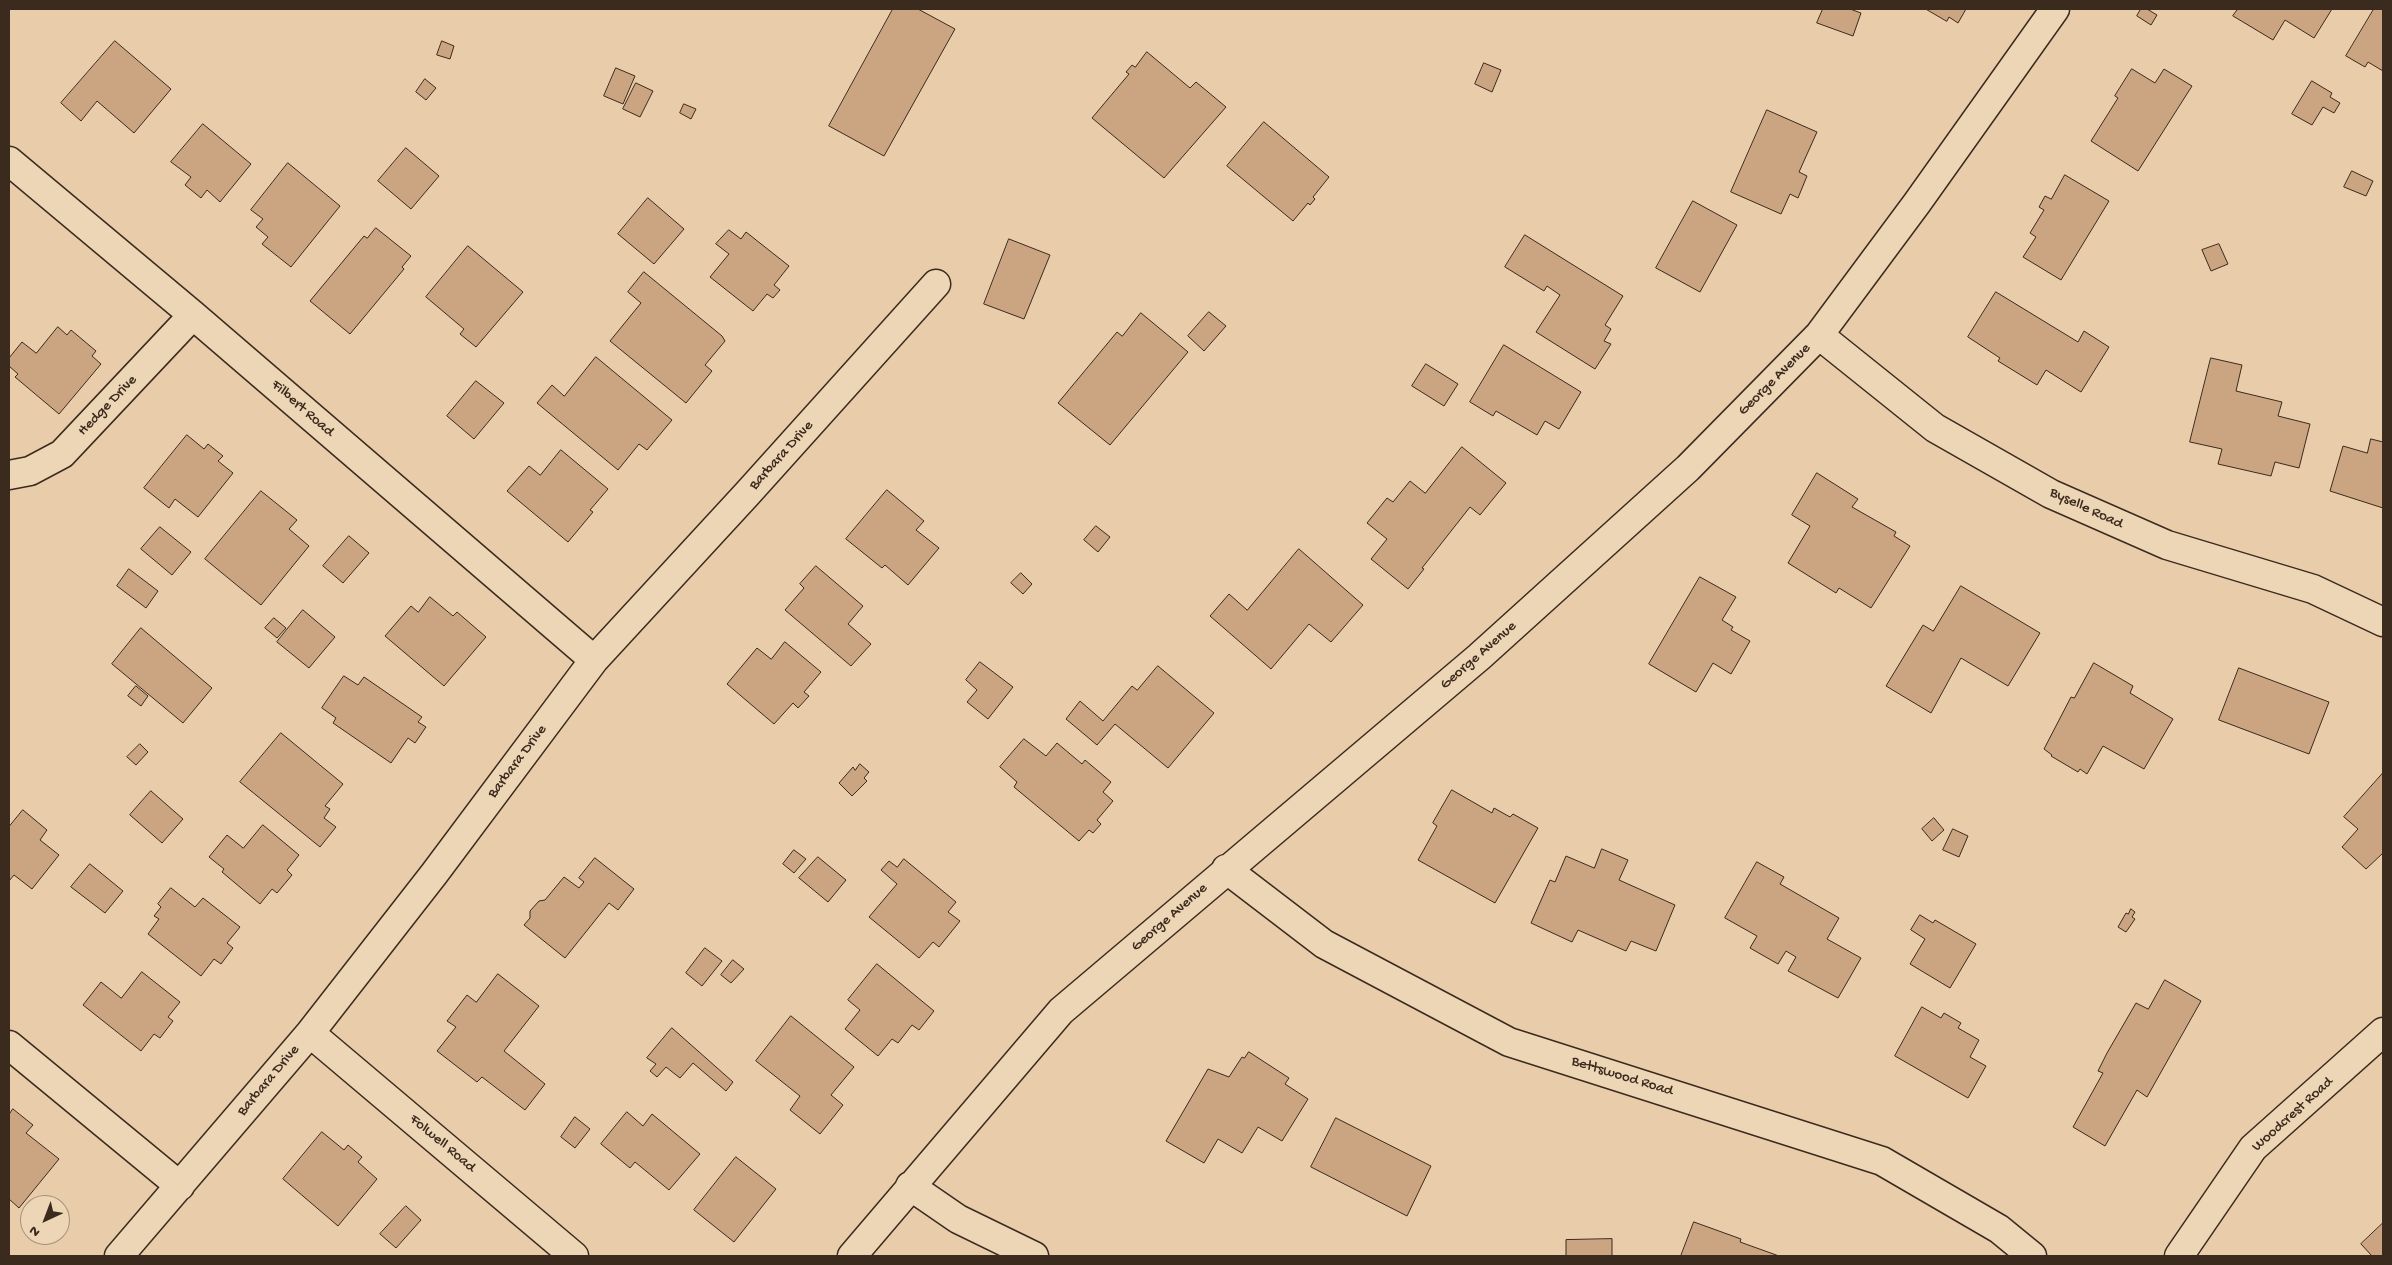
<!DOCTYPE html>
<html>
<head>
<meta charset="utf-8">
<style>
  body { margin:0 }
  #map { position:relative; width:2392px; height:1265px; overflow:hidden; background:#e9ccaa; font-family:"Gochi Hand",sans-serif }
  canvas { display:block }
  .frame { position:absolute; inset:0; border:10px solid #3b2a1e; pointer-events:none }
  .north { position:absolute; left:20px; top:1195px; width:50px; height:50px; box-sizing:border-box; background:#edd6b6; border:1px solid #a69179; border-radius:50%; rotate:223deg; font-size:14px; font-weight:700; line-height:20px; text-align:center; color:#3b2a1e }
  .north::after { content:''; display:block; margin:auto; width:18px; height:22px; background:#3b2a1e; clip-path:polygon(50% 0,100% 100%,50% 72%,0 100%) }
</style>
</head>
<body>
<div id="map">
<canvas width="2392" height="1265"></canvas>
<div class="frame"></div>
<div class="north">N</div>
</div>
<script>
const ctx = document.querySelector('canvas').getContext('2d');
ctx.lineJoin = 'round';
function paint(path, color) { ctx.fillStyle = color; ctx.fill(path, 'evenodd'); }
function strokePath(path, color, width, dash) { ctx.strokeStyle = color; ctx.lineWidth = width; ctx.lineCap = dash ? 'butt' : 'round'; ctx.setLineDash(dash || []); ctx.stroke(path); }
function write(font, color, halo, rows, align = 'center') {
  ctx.font = font + ' "Gochi Hand",sans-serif'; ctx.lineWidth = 4; ctx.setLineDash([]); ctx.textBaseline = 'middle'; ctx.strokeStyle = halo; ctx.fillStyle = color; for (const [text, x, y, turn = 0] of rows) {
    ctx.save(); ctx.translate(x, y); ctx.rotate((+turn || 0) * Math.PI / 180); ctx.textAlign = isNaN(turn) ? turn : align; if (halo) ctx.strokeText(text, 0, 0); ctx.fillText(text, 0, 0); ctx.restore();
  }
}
const building = new Path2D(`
  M893,9H918L955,29L884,156L829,126Z
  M1823,9H1850L1861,13L1853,36L1817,23Z
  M1926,9H1966L1958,23L1949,17L1947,21Z
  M2141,9H2147L2157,15L2151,25L2137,16Z
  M2238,9H2332L2314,38L2285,20L2273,40L2233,16Z
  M2374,9H2383V71L2368,62L2365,67L2346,56Z
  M115,41L171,89L134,133L97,101L81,121L61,103Z
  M442,41L454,46L450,59L437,55Z
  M1147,52L1190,88L1196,82L1226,107L1164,178L1092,118L1129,74L1126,72L1132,65L1135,67Z
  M1484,63L1501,70L1492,92L1475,84Z
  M616,68L635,76L623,104L604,96Z
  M2132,69L2155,83L2164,69L2192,86L2138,171L2091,141L2118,98L2115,96Z
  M425,79L436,88L426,100L416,92Z
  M2312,81L2332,93L2330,97L2340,103L2334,113L2323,107L2312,125L2292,114Z
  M636,83L653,91L640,117L623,109Z
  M684,104L696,109L691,119L680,113Z
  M1767,110L1817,132L1799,172L1807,176L1798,198L1790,194L1781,214L1731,192Z
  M1264,122L1329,177L1313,197L1315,199L1310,205L1308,203L1293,221L1227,166Z
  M203,124L251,164L220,202L207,190L201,198L185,185L191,177L171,162Z
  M406,148L439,176L411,209L378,181Z
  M288,163L340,206L291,267L262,244L268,237L256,227L263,219L251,210Z
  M2352,171L2373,181L2366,196L2344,187Z
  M2065,175L2109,201L2061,280L2023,257L2036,237L2030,233L2044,210L2039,207L2045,196L2051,199Z
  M648,198L684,229L654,264L618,234Z
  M1693,201L1737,225L1700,292L1656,268Z
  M376,228L411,256L402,267L404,269L350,334L310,301L364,236L367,238Z
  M729,230L741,239L746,232L789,266L774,285L780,290L773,298L767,294L753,311L710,277L729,254L716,244Z
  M1525,235L1623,296L1605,325L1611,329L1604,341L1611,344L1595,369L1536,332L1560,295L1547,286L1544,291L1505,267Z
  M1009,239L1050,255L1024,319L984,304Z
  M2219,244L2228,264L2211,271L2202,250Z
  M468,246L523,292L476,347L460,334L464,329L426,297Z
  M644,272L722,336L725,341L705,365L712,371L686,403L610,341L641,303L628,292Z
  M1996,292L2078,342L2084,331L2109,347L2081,392L2046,370L2037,385L1998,361L2000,358L1968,337Z
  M1209,312L1226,326L1204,351L1188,336Z
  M1141,313L1188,352L1110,445L1058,403L1117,332L1122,336Z
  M58,327L67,335L71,330L96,351L92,356L101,364L59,414L15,377L18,374L9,366V358L22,342L36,353Z
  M1504,345L1581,392L1559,429L1545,421L1537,435L1496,411L1493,416L1470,402Z
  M596,357L672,420L647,450L639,444L618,470L537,403L552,385L564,396Z
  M2211,358L2242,365L2236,391L2282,402L2278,416L2310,424L2299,468L2275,462L2271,476L2218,464L2222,449L2190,442Z
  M1426,364L1458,384L1444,406L1412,386Z
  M476,381L504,403L474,439L447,416Z
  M187,435L204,449L208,444L223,456L218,461L233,473L198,517L175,499L169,508L144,488Z
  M2371,439L2383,442V508L2330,491L2343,446L2367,453Z
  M1462,447L1506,483L1480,515L1470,507L1422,568L1424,569L1408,589L1371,559L1387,539L1367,523L1387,498L1393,502L1410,481L1425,493Z
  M561,450L608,489L590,510L593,512L568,542L507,491L529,466L540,475Z
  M1817,473L1858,499L1852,507L1896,532L1894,536L1910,546L1871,608L1839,588L1836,593L1788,563L1810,526L1792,515Z
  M887,490L924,521L916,530L939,548L908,585L885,565L882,568L846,539Z
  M261,491L297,520L289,529L309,546L261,605L205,559Z
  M1096,526L1110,537L1098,552L1084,540Z
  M160,527L191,552L172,575L141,549Z
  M349,536L369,553L343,583L323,566Z
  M1299,549L1363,605L1331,642L1309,624L1271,669L1210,616L1229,594L1247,610Z
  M816,566L863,606L848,624L871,644L851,666L785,610L804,588L800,584Z
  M129,569L158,591L146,608L117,586Z
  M1021,573L1032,584L1023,594L1011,583Z
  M1700,577L1736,597L1722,620L1733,627L1731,630L1750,641L1731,674L1713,663L1696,692L1649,664Z
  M1961,586L2040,633L2008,686L1961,658L1931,713L1886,686L1923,625L1933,631Z
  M430,597L453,616L457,612L486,637L444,686L385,636L411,606L418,612Z
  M303,610L335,637L309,668L277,642Z
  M274,618L286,628L277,638L265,628Z
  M141,628L212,688L183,723L112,664Z
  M785,642L821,672L804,692L809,696L798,708L793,703L774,724L727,684L757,648L771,659Z
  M980,662L1013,687L988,719L967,702L977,690L966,680Z
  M2094,663L2133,686L2130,693L2173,719L2144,769L2103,746L2087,774L2080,769L2078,772L2051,756L2052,755L2044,749L2071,697L2074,698Z
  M1158,666L1214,713L1168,768L1115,724L1097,745L1066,719L1080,701L1103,721L1132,686L1137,690Z
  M2239,668L2329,702L2309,754L2219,720Z
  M344,676L358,685L364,677L422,717L418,722L426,727L415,743L408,738L391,763L333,723L336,718L322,708Z
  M136,686L148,696L141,706L128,696Z
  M281,733L343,784L325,806L330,809L324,818L336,827L320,847L240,782Z
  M1024,739L1046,756L1057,743L1082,764L1085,760L1111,782L1103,792L1113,801L1097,820L1101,824L1093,833L1089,830L1079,841L1014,787L1017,782L1000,767Z
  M140,744L148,752L136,765L127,757Z
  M860,764L869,772L864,778L867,781L852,796L839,783L853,767L855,770Z
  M2383,773V853L2366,869L2342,847L2358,829L2344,817Z
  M1452,790L1492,813L1494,808L1510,817L1513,814L1538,828L1495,903L1418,860L1437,826L1433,823Z
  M151,791L183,819L162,843L130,815Z
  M23,810L47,830L40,840L59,855L32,889L14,875L9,881V827Z
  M1934,818L1944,830L1932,841L1922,829Z
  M263,825L299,855L287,870L292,875L277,893L272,889L260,904L222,872L224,869L209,857L227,835L243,848Z
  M1953,829L1968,836L1959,857L1943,850Z
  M1602,849L1628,860L1619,880L1675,905L1656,951L1631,941L1626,951L1578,930L1572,942L1531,923L1550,880L1555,882L1566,856L1594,868Z
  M794,850L806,859L794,873L783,864Z
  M818,857L846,880L828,902L799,878Z
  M595,858L634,889L618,910L609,903L565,958L524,925L530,918V911L539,901L545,900L564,877L579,888L584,882L579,878Z
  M904,859L956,902L948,912L960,921L939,947L933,942L919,958L869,917L897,884L881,870L889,861L897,867Z
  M1757,862L1784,877L1780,884L1839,918L1827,939L1861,958L1838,998L1788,971L1796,957L1786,951L1778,964L1750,948L1757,936L1725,918Z
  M90,864L123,891L105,913L71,887Z
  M171,888L195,907L203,898L240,927L227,943L233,948L221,964L214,959L201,976L148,934L159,919L154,916L161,907L158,904Z
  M2131,909L2135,912L2132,917L2135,919L2126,932L2118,927L2126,913L2128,914Z
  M1920,915L1933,923L1935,920L1976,944L1950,988L1910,964L1925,939L1911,930Z
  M705,948L722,961L702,986L686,973Z
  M733,960L744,969L731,983L721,975Z
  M877,964L934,1011L919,1030L912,1025L898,1043L892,1039L878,1056L845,1029L860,1010L848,1000Z
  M142,972L180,1002L168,1017L173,1021L160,1038L154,1034L141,1051L83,1005L101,982L121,998Z
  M498,974L539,1006L504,1051L545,1084L525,1110L482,1077L477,1082L437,1051L456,1027L447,1021L467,995L476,1002Z
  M2165,980L2201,1001L2147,1097L2137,1090L2105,1146L2073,1127L2103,1073L2098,1071L2107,1053L2136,1003L2148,1009Z
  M1922,1007L1941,1018L1944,1013L1961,1023L1958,1028L1979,1040L1970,1057L1986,1066L1968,1098L1895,1056Z
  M791,1016L854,1067L831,1095L843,1105L820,1134L790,1110L800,1096L756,1061Z
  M672,1028L733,1082L726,1091L693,1063L680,1078L666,1067L657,1077L650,1071L656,1064L647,1058Z
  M1249,1052L1289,1078L1285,1084L1308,1099L1282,1141L1258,1127L1242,1153L1218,1139L1204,1163L1166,1141L1208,1069L1229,1077L1242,1057L1244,1058Z
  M13,1109L33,1125L26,1133L59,1159L19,1208L9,1199V1115Z
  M627,1112L643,1126L652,1114L700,1154L669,1190L635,1162L630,1168L601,1144Z
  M575,1117L590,1129L575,1148L561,1137Z
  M1336,1118L1431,1166L1407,1216L1311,1167Z
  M322,1132L344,1150L348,1145L362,1157L358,1162L377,1179L338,1226L283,1179Z
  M736,1157L776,1189L734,1242L694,1210Z
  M406,1206L421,1220L396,1248L380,1234Z
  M1694,1222L1741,1239L1740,1242L1779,1256H1681Z
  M2383,1223V1256H2372L2361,1244Z
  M1612,1239V1256H1566V1240Z`);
const minor = new Path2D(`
  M9,161L193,315L594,660
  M1819,335L1935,428L2051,494L2167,545L2313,589L2383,622
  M9,475L30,471L62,454L193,315
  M1226,869L1324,944L1509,1042L1882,1161L1999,1229L2032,1256
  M310,1033L574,1256
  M9,1045L180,1186
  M910,1186L958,1219L1034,1256
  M119,1256L310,1033L434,874L594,660L747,494L936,284
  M852,1256L1061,1011L1479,657L1688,468L1819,335L1917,203L2055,9
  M2179,1256L2253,1148L2383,1032`);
const streetNames = [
  ["George Avenue",1775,380,-45],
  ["Hedge Drive",108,406,-46],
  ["Filbert Road",302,409,41],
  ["Barbara Drive",782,456,-48],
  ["Byselle Road",2086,509,25],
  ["George Avenue",1479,656,-41],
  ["Barbara Drive",518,762,-53],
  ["George Avenue",1170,918,-41],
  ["Bettswood Road",1622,1077,17],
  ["Barbara Drive",269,1081,-50],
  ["Woodcrest Road",2293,1115,-42],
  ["Folwell Road",442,1144,40]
];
paint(building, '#cba481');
strokePath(building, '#3b2a1e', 1);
strokePath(minor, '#3b2a1e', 31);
strokePath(minor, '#edd6b6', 28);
write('15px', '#3b2a1e', '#edd6b6', streetNames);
</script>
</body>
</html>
